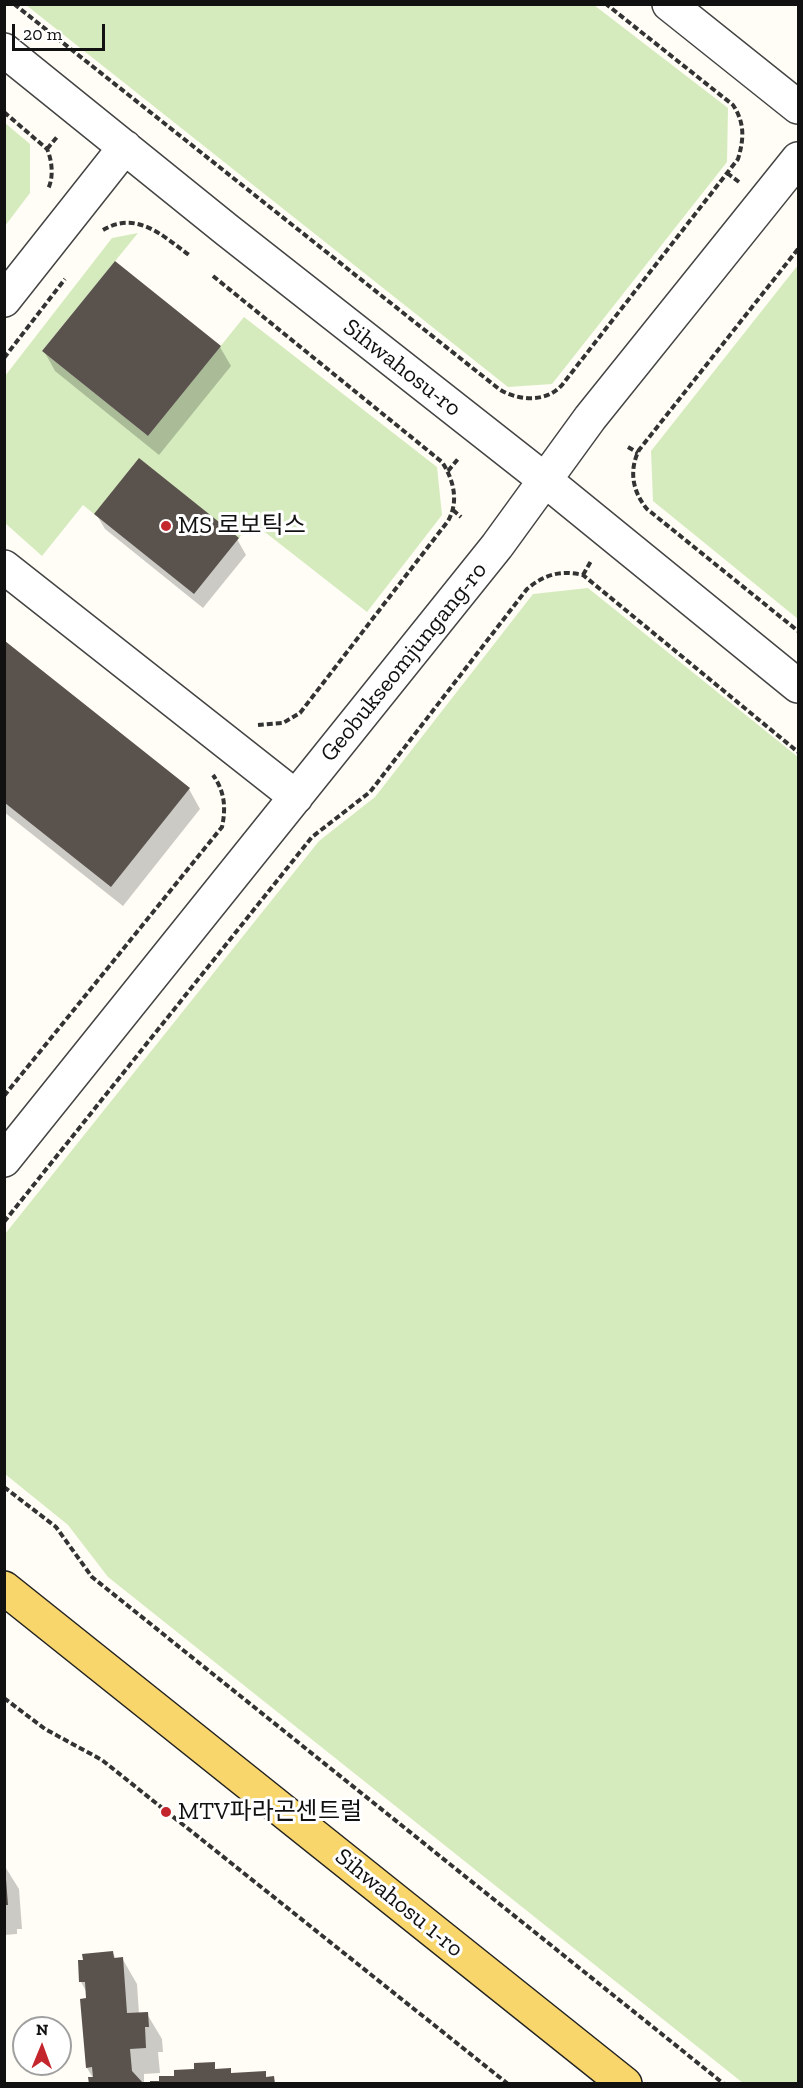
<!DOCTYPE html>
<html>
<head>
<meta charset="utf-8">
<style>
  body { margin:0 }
  #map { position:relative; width:803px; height:2088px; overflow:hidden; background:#fffdf5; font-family:"Zilla Slab",serif }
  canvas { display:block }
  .frame { position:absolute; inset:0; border:6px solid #111; pointer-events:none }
  .north { position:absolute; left:12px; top:2016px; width:60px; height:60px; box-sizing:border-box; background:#fff; border:2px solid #a0a0a0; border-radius:50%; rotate:1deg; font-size:16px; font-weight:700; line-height:24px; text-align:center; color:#111 }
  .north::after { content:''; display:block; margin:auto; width:21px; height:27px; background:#c4262e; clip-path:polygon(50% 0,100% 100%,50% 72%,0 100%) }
  .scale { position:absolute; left:12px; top:24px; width:93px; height:27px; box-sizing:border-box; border:3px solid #111; border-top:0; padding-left:8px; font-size:18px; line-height:21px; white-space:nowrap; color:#111; -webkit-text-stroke:4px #fff; paint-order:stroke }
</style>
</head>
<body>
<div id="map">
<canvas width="803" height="2088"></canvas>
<div class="frame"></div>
<div class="north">N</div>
<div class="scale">20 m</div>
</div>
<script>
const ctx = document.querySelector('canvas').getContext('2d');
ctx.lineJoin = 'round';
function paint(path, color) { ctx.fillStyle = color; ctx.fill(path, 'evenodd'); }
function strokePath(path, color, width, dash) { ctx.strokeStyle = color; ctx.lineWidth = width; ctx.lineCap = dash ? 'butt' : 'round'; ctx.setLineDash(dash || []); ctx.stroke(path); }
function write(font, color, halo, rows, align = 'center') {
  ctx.font = font + ' "Zilla Slab","Noto Sans KR",serif'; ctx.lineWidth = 6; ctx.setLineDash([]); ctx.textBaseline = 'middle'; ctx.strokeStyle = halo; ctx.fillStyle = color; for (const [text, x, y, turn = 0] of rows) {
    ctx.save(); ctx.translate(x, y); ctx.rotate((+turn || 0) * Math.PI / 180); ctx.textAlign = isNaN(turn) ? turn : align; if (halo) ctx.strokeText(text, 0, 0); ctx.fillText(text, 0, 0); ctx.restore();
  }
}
const green = new Path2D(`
  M26,5H594L728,108L727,162L552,384L508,387Z
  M5,123L30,144V193L5,226Z
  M138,233L42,351L148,436L244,317L437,467L442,515L367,612L252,522L239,538L94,514L83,505L42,556L5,523V376L112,238Z
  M798,265V619L653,501L651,451Z
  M588,588L798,757V2083H743L108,1577L68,1525L5,1474V1234L319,841L375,797L533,594Z`);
const shadow = new Path2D(`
  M220,347L231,366L159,455L55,371L44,351Z
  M96,514L237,539L246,555L203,608L105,529Z
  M4,643L189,789L200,809L123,906L4,812Z
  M4,1865L19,1889L22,1929H17V1934L4,1935Z
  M113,1953L116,1959L122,1958L137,1984L139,2014H147L162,2039L163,2052H158L160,2073L144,2074V2084H90L93,2078L87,2068V1993L81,1982Z`);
const building = new Path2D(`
  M115,261L221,346L148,436L42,351Z
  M139,458L239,538L194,594L94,514Z
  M5,641L190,788L111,887L5,803Z
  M4,1879H6L8,1905H4Z
  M113,1951L114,1958L123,1957L127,2013L148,2012L149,2027H145L146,2048L130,2049L132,2071L144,2084H89L88,2077H93L92,2067L86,2068L80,1999L86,1998L85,1982H79L78,1960H83L82,1954Z
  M215,2062V2069L231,2068V2073L266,2071V2077L274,2076L275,2084H150V2081H159V2076H174V2070L194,2069V2063Z`);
const path = new Path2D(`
  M14,4L499,389C518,401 546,403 562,385L738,159C744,139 745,123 733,105L606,4
  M4,112L47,149C52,160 54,177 48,189
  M47,149L57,137
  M727,173L739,182
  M103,230C137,210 163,236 189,255
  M798,249L639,450C629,470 632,491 647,509L798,631
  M213,276L442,462C454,480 459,502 448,521L300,713L283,723L258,725
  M4,358L65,279
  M628,447L638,453
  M448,471L458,459
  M453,510L461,517
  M583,575L591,561
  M4,1096L222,827C226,808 225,792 213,775
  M4,1222L312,837L370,792L527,589C545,574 561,570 583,575L798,752
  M4,1487L56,1527L92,1577L724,2084
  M4,1698L45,1729L102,1760L508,2084`);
const minor = new Path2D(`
  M669,4L798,107
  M4,50L227,230L545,480L798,686
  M4,300L125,147
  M4,567L296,797
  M4,1160L497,546L590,418L798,159`);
const major = new Path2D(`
  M4,1588L625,2084`);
const markers = [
  [166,526,6,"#c4262e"],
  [166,1812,6,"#c4262e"]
];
const streetNames = [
  ["Sihwahosu-ro",402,368,38],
  ["Geobukseomjungang-ro",404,662,-51],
  ["Sihwahosu 1-ro",399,1903,39]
];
const poiNames = [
  ["MS 로보틱스",178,526],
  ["MTV파라곤센트럴",178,1812]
];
paint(green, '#d5ebbd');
paint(shadow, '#0003');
paint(building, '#5a524d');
strokePath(minor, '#444', 36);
strokePath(major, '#222', 36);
strokePath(path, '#333', 4, [6, 3]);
strokePath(minor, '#fff', 33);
strokePath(major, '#f9d66b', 33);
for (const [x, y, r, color] of markers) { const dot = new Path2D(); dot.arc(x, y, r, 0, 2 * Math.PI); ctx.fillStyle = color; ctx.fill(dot); strokePath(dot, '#fff', 2); }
write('24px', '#111', '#fff', streetNames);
write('24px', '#111', '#fff', poiNames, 'left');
</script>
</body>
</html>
